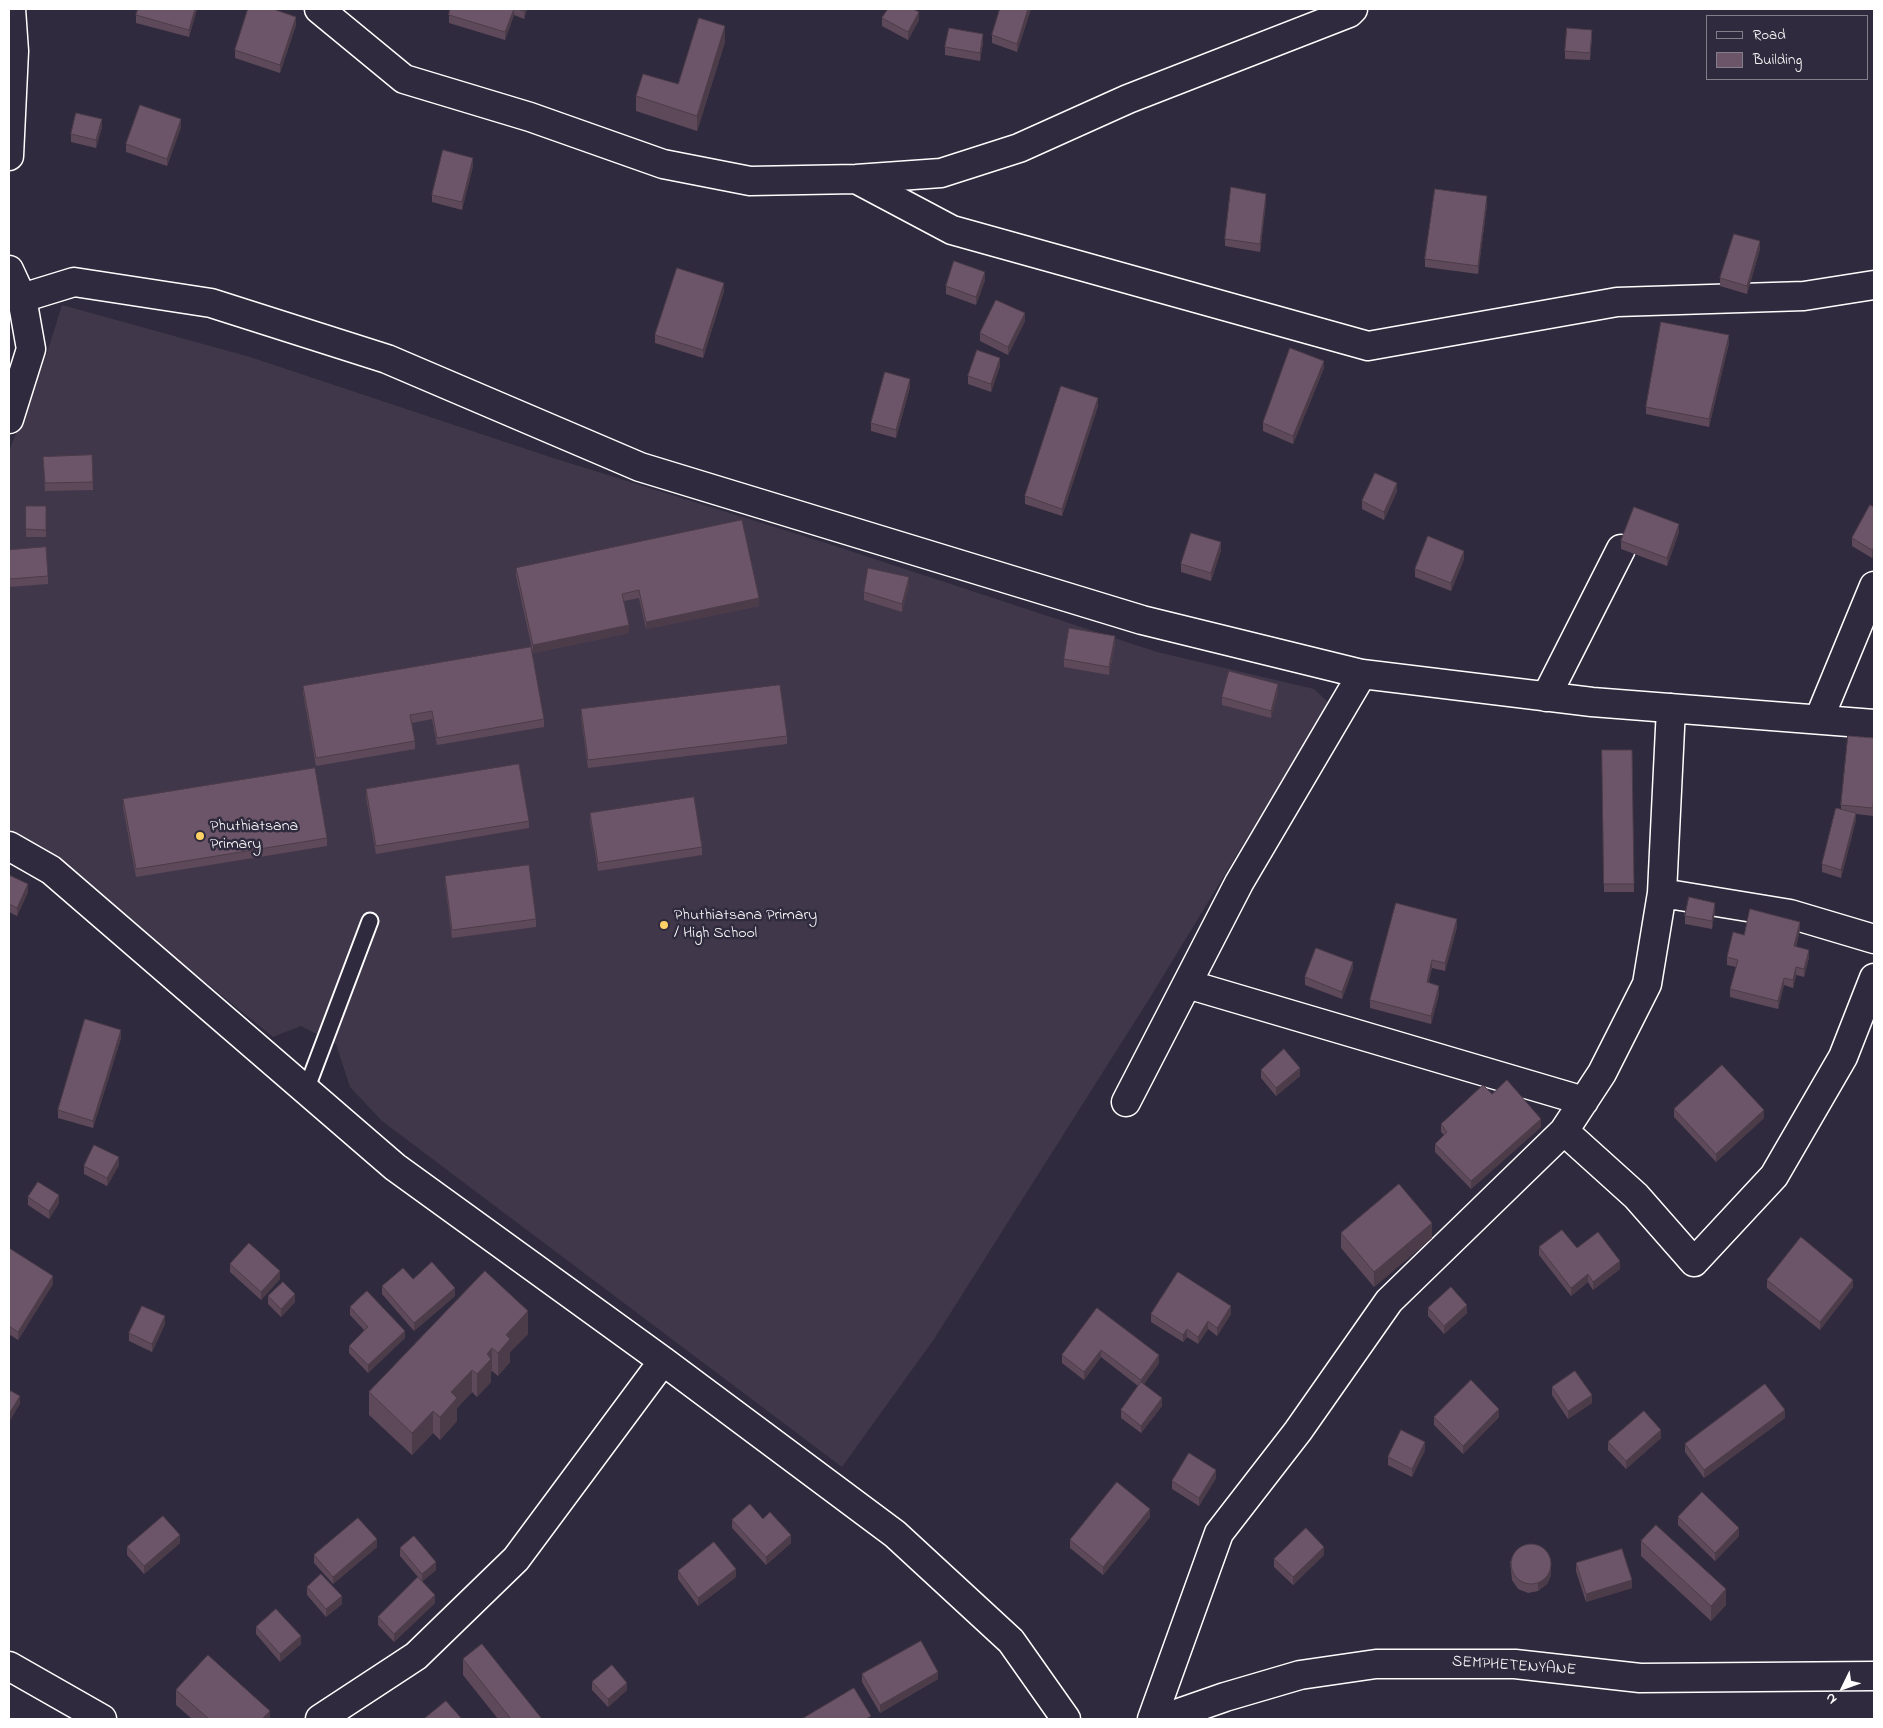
<!DOCTYPE html>
<html>
<head>
<meta charset="utf-8">
<style>
  body { margin:0 }
  #map { position:relative; width:1883px; height:1728px; overflow:hidden; background:#2f2a3d; font-family:"Indie Flower",sans-serif }
  canvas { display:block }
  .frame { position:absolute; inset:0; border:10px solid #fff; pointer-events:none }
  .legend { position:absolute; left:1706px; top:15px; width:162px; height:65px; box-sizing:border-box; background:#2f2a3d; border:1px solid #827f8b; margin:0; padding:6px 9px; list-style:none; font-size:15px; color:#fff }
  .legend li { display:flex; align-items:center; gap:10px; height:25px }
  .legend b { width:25px; border:1px solid #827f8b }
  .north { position:absolute; left:1818px; top:1663px; width:50px; height:50px; -webkit-text-stroke:4px #2f2a3d; paint-order:stroke; rotate:228deg; font-size:14px; font-weight:700; line-height:20px; text-align:center; color:#fff }
  .north::after { content:''; display:block; margin:auto; width:18px; height:22px; background:#fff; clip-path:polygon(50% 0,100% 100%,50% 72%,0 100%) }
</style>
</head>
<body>
<div id="map">
<canvas width="1883" height="1728"></canvas>
<div class="frame"></div>
<ul class="legend">
<li><b style="height:6px;background:#2f2a3d"></b>Road</li>
<li><b style="height:14px;background:#6c5568"></b>Building</li>
</ul>
<div class="north">N</div>
</div>
<script>
const ctx = document.querySelector('canvas').getContext('2d');
ctx.lineJoin = 'round';
function paint(path, color) { ctx.fillStyle = color; ctx.fill(path, 'evenodd'); }
function strokePath(path, color, width, dash) { ctx.strokeStyle = color; ctx.lineWidth = width; ctx.lineCap = dash ? 'butt' : 'round'; ctx.setLineDash(dash || []); ctx.stroke(path); }
function write(font, color, halo, rows, align = 'center') {
  ctx.font = font + ' "Indie Flower",sans-serif'; ctx.lineWidth = 5; ctx.setLineDash([]); ctx.textBaseline = 'middle'; ctx.strokeStyle = halo; ctx.fillStyle = color; for (const [text, x, y, turn = 0] of rows) {
    ctx.save(); ctx.translate(x, y); ctx.rotate((+turn || 0) * Math.PI / 180); ctx.textAlign = isNaN(turn) ? turn : align; if (halo) ctx.strokeText(text, 0, 0); ctx.fillText(text, 0, 0); ctx.restore();
  }
}
const built = new Path2D(`
  M62,305L250,357L550,457L826,543L1157,652L1314,689L1329,703L1151,996L934,1339L842,1467L382,1121L350,1087L336,1044L301,1026L273,1037L47,854L9,831V451L47,353Z`);
const lane = new Path2D(`
  M306,1090L370,921`);
const street = new Path2D(`
  M319,9L404,79L530,117L663,164L750,181L856,179L941,173L1019,148L1128,99L1349,13L1353,9
  M9,156L14,51L11,9
  M856,179L952,230L1368,346L1617,302L1804,296L1874,285
  M9,270L22,298L31,349L9,419
  M22,298L74,282L211,303L387,359L640,467L1142,620L1362,674L1592,702L1874,724
  M1546,697L1621,549
  M1819,719L1874,586
  M9,846L51,870L395,1167L663,1361L895,1534L1011,1641L1066,1719
  M1662,893L1790,914L1874,939
  M1187,984L1584,1101
  M1126,1102L1239,883L1362,674
  M1564,1131L1636,1196L1694,1262L1774,1176L1843,1057L1874,978
  M320,1719L416,1656L516,1559L663,1361
  M1152,1719L1219,1533L1298,1431L1389,1301L1564,1131L1602,1073L1647,984L1662,893L1671,708`);
const secondary = new Path2D(`
  M9,1666L102,1719
  M1162,1719L1225,1697L1300,1675L1376,1664H1515L1640,1678L1874,1676`);
const wall = new Path2D(`
  M197,9L189,37L136,23V15Z
  M450,9H527L524,19L514,15L505,40L449,23V15Z
  M1000,9H1031L1017,52L992,43V35Z
  M882,18L919,20L908,40L882,26Z
  M296,25L280,73L235,58V50Z
  M1592,38L1590,60L1565,59V51Z
  M725,42L697,131L636,111V96L678,84Z
  M983,42L980,61L945,55V47Z
  M102,127L96,148L71,142V134Z
  M181,127L167,166L126,152V144Z
  M473,166L462,210L432,202V195Z
  M1266,202L1260,252L1225,246V239Z
  M1487,204L1478,274L1425,267V259Z
  M1760,249L1747,294L1720,286V278Z
  M985,280L976,305L946,294V286Z
  M724,291L703,358L655,343V335Z
  M1025,321L1008,355L980,341V333Z
  M1729,343L1709,427L1646,414V407Z
  M1000,366L991,392L968,384V376Z
  M1324,368L1293,444L1263,431V423Z
  M910,387L896,438L871,431V423Z
  M1098,406L1062,516L1025,504V496Z
  M92,455L93,490L45,491L43,457Z
  M1874,487V497L1873,496V488Z
  M1397,491L1384,520L1362,509V501Z
  M26,506H46V537H26Z
  M1874,507V555L1872,558L1852,546V538Z
  M1679,532L1667,566L1621,549V541Z
  M9,550L48,576V584L9,587Z
  M1221,550L1211,581L1181,572V564Z
  M1464,559L1451,591L1415,577V569Z
  M516,568L759,606L646,629L639,598L624,601L629,633L533,653L516,576Z
  M909,585L902,612L864,600V592Z
  M1115,644L1109,675L1064,667V659Z
  M303,686L544,719V727L437,745L432,719L412,723L415,741V749L316,766L303,693Z
  M1278,692L1271,718L1222,705V697Z
  M581,709L787,736V744L588,768L581,717Z
  M1874,738V797L1873,816L1856,814V820L1841,878L1822,872V864L1841,809V805Z
  M1602,750H1632L1634,892H1604Z
  M366,789L529,821V828L376,854L366,797Z
  M123,799L327,838V846L136,877L123,807Z
  M590,813L702,847V855L598,871L590,821Z
  M9,875L28,892L17,916L9,912Z
  M445,876L536,919V927L452,938L445,883Z
  M1715,911L1712,929L1685,924V916Z
  M1457,927L1445,971L1432,968L1428,983L1439,994L1431,1024L1370,1008V1000Z
  M1800,930L1796,947L1809,957L1804,977L1796,975L1793,988L1784,985L1778,1009L1730,997V989L1736,967L1727,965V957L1744,935Z
  M1353,969L1342,999L1305,985V977Z
  M121,1038L93,1128L58,1118V1110Z
  M1261,1070L1300,1076L1276,1096L1261,1078Z
  M1492,1094L1541,1127L1471,1189L1435,1152V1144L1444,1135L1441,1132V1124Z
  M1674,1109L1764,1118L1716,1162L1674,1117Z
  M119,1165L107,1186L84,1174V1166Z
  M28,1197L59,1203L49,1219L28,1205Z
  M1341,1233L1432,1238L1374,1287L1341,1248Z
  M1539,1247L1577,1248L1620,1269L1593,1290L1588,1282L1571,1296L1539,1255Z
  M9,1248L53,1284L18,1340L9,1334Z
  M230,1264L280,1279L261,1300L230,1272Z
  M413,1279L455,1296L414,1331L382,1294V1286Z
  M1767,1280L1853,1287L1820,1330L1767,1288Z
  M268,1296L295,1302L281,1317L268,1304Z
  M350,1307L405,1338L368,1373L349,1353V1346L364,1330L350,1315Z
  M1097,1308L1159,1363L1144,1384L1162,1406L1141,1433L1121,1418V1410L1138,1386L1101,1357L1084,1380L1062,1363V1355Z
  M1428,1308L1467,1313L1444,1334L1428,1316Z
  M1151,1314H1231L1217,1336L1208,1329L1198,1344L1187,1337L1183,1342L1151,1322Z
  M165,1324L152,1352L129,1341V1333Z
  M528,1334L510,1352V1362L498,1376L492,1371L491,1372V1382L477,1397L472,1392L457,1408V1421L440,1440L433,1433L412,1455L369,1415V1392Z
  M1552,1387L1592,1403L1568,1419L1552,1395Z
  M1434,1417H1499L1463,1454L1434,1425Z
  M1785,1418L1704,1478L1685,1452V1444Z
  M1661,1438L1626,1469L1608,1450V1442Z
  M1425,1450L1412,1477L1388,1465V1457Z
  M1216,1478L1199,1506L1172,1489V1481Z
  M1150,1517L1103,1575L1070,1548V1540Z
  M1678,1517L1739,1536L1715,1561L1678,1525Z
  M763,1519L791,1543L766,1565L732,1528V1520Z
  M1641,1541L1726,1605L1711,1621L1641,1556Z
  M180,1543L144,1574L127,1555V1547Z
  M377,1547L333,1584L314,1563V1555Z
  M400,1548L436,1570L422,1581L435,1603L394,1642L378,1625V1617L418,1577L400,1556Z
  M1324,1555L1293,1585L1274,1567V1559Z
  M1510,1561L1551,1575L1547,1584L1538,1591L1528,1593L1518,1589L1512,1580Z
  M1576,1563L1632,1588L1586,1602L1576,1571Z
  M678,1571L736,1577L698,1606L678,1579Z
  M307,1587L342,1604L326,1617L307,1595Z
  M256,1627L301,1644L280,1662L256,1634Z
  M463,1659L542,1719H498L463,1675Z
  M862,1674L938,1679L880,1713L862,1682Z
  M592,1682L627,1690L608,1707L592,1690Z
  M176,1690L270,1719H192L176,1705Z`);
const shadedWall = new Path2D(`
  M195,9H197L189,37V30Z
  M514,9V15L505,40V32Z
  M525,9H527L524,19V11Z
  M1028,9H1031L1017,52V44Z
  M919,12V20L908,40V32Z
  M296,17V25L280,73V65Z
  M725,26V42L697,131V116Z
  M983,34V42L980,61V53Z
  M102,119V127L96,148V140Z
  M181,119V127L167,166V159Z
  M473,158V166L462,210V202Z
  M1266,194V202L1260,252V244Z
  M1487,196V204L1478,274V266Z
  M1760,241V249L1747,294V286Z
  M985,272V280L976,305V297Z
  M724,283V291L703,358V350Z
  M1025,313V321L1008,355V347Z
  M1729,335V343L1709,427V419Z
  M1000,358V366L991,392V384Z
  M1324,361V368L1293,444V436Z
  M910,379V387L896,438V430Z
  M1098,398V406L1062,516V509Z
  M1397,483V491L1384,520V512Z
  M1679,524V532L1667,566V558Z
  M1221,542V550L1211,581V573Z
  M1874,547V555L1872,558V550Z
  M1464,551V559L1451,591V583Z
  M909,577V585L902,612V604Z
  M759,598V606L646,629V622Z
  M629,625V633L533,653V645Z
  M1115,636V644L1109,675V667Z
  M1278,684V692L1271,718V711Z
  M1856,813V820L1841,878V870Z
  M28,884V892L17,916V908Z
  M1715,903V911L1712,929V921Z
  M1457,919V927L1445,971V963Z
  M1800,922V930L1794,954V946Z
  M1809,950V957L1804,977V969Z
  M1432,960V968L1427,990V982Z
  M1353,962V969L1342,999V992Z
  M1796,967V975L1793,988V980Z
  M1784,978V985L1778,1009V1001Z
  M1439,986V994L1431,1024V1016Z
  M121,1030V1038L93,1128V1121Z
  M1300,1068V1076L1276,1096V1088Z
  M1764,1110V1118L1716,1162V1154Z
  M1541,1119V1127L1471,1189V1181Z
  M119,1157V1165L107,1186V1178Z
  M59,1195V1203L49,1219V1211Z
  M1432,1223V1238L1374,1287V1272Z
  M1620,1261V1269L1593,1290V1282Z
  M280,1271V1279L261,1300V1292Z
  M1588,1274V1282L1571,1296V1288Z
  M53,1276V1284L18,1340V1332Z
  M1853,1280V1287L1820,1330V1322Z
  M455,1288V1296L414,1331V1323Z
  M295,1294V1302L281,1317V1309Z
  M1467,1305V1313L1444,1334V1326Z
  M1231,1306V1314L1217,1336V1328Z
  M528,1311V1334L510,1352V1362L498,1376V1353L506,1335Z
  M165,1316V1324L152,1352V1344Z
  M1208,1321V1329L1198,1344V1337Z
  M1187,1329V1337L1183,1342V1335Z
  M405,1331V1338L368,1373V1365Z
  M492,1348V1371L491,1372V1382L477,1397V1374L487,1354Z
  M1101,1350V1357L1084,1380V1372Z
  M1159,1355V1363L1141,1388V1380Z
  M472,1370V1392L457,1408V1421L440,1440V1417L451,1392Z
  M1592,1395V1403L1568,1419V1411Z
  M20,1396V1404L9,1422V1414Z
  M1162,1398V1406L1141,1433V1426Z
  M1499,1409V1417L1463,1454V1446Z
  M1785,1410V1418L1704,1478V1470Z
  M433,1411V1433L412,1455V1433Z
  M1661,1430V1438L1626,1469V1461Z
  M1425,1442V1450L1412,1477V1469Z
  M1216,1470V1478L1199,1506V1498Z
  M1150,1509V1517L1103,1575V1567Z
  M1739,1528V1536L1715,1561V1553Z
  M180,1535V1543L144,1574V1566Z
  M791,1535V1543L766,1565V1557Z
  M377,1539V1547L333,1584V1577Z
  M1324,1547V1555L1293,1585V1577Z
  M436,1562V1570L422,1582V1574Z
  M1551,1567V1575L1547,1584L1538,1591V1583Z
  M736,1569V1577L698,1606V1598Z
  M1632,1580V1588L1586,1602V1594Z
  M1726,1589V1605L1711,1621V1606Z
  M435,1595V1603L394,1642V1634Z
  M342,1596V1604L326,1617V1609Z
  M301,1636V1644L280,1662V1654Z
  M938,1672V1679L880,1713V1705Z
  M627,1683V1690L608,1707V1699Z
  M270,1711V1719H262Z`);
const building = new Path2D(`
  M138,9H195L189,30L136,15Z
  M248,9H273L296,17L280,65L235,50Z
  M450,9H514L505,32L449,15Z
  M518,9H525L524,11Z
  M888,9H913L919,12L908,32L882,18Z
  M1000,9H1028L1017,44L992,35Z
  M699,18L725,26L697,116L636,96L643,74L678,84Z
  M949,28L983,34L980,53L945,47Z
  M1567,28L1592,30L1590,53L1565,51Z
  M140,105L181,119L167,159L126,144Z
  M76,113L102,119L96,140L71,134Z
  M443,150L473,158L462,202L432,195Z
  M1231,187L1266,194L1260,244L1225,239Z
  M1435,189L1487,196L1478,266L1425,259Z
  M1734,234L1760,241L1747,286L1720,278Z
  M954,261L985,272L976,297L946,286Z
  M677,268L724,283L703,350L655,335Z
  M996,300L1025,313L1008,347L980,333Z
  M1661,322L1729,335L1709,419L1646,407Z
  M1290,348L1324,361L1293,436L1263,423Z
  M977,350L1000,358L991,384L968,376Z
  M885,372L910,379L896,430L871,423Z
  M1061,386L1098,398L1062,509L1025,496Z
  M92,455L93,482L45,483L43,457Z
  M1375,473L1397,483L1384,512L1362,501Z
  M1870,505L1874,507V547L1872,550L1852,538Z
  M26,506H46V530L26,529Z
  M1634,507L1679,524L1667,558L1621,541Z
  M742,520L759,598L646,622L639,590L622,594L629,625L533,645L516,568Z
  M1191,533L1221,542L1211,573L1181,564Z
  M1428,536L1464,551L1451,583L1415,569Z
  M46,547L48,576L9,579V550Z
  M868,568L909,577L902,604L864,592Z
  M1069,628L1115,636L1109,667L1064,659Z
  M531,647L544,719L437,738L432,711L410,715L415,741L316,758L303,686Z
  M1229,671L1278,684L1271,711L1222,697Z
  M780,685L787,736L588,760L581,709Z
  M1848,736L1874,738V789L1873,808L1841,805Z
  M1602,750H1632L1634,884H1604Z
  M519,764L529,821L376,846L366,789Z
  M315,768L327,838L136,869L123,799Z
  M694,797L702,847L598,863L590,813Z
  M1836,808L1856,813L1841,870L1822,864Z
  M529,865L536,919L452,930L445,876Z
  M9,875L28,884L17,908L9,904Z
  M1689,897L1715,903L1712,921L1685,916Z
  M1396,903L1457,919L1445,963L1432,960L1427,982L1439,986L1431,1016L1370,1000Z
  M1750,909L1800,922L1794,946L1809,950L1804,969L1796,967L1793,980L1784,978L1778,1001L1730,989L1738,960L1727,957L1733,932L1744,935Z
  M1316,948L1353,962L1342,992L1305,977Z
  M85,1019L121,1030L93,1121L58,1110Z
  M1284,1049L1300,1068L1276,1088L1261,1070Z
  M1722,1065L1764,1110L1716,1154L1674,1109Z
  M1507,1080L1541,1119L1471,1181L1435,1144L1447,1132L1441,1124L1483,1085L1492,1094Z
  M94,1145L119,1157L107,1178L84,1166Z
  M38,1182L59,1195L49,1211L28,1197Z
  M1399,1184L1432,1223L1374,1272L1341,1233Z
  M1562,1230L1577,1248L1598,1232L1620,1261L1593,1282L1588,1274L1571,1288L1539,1247Z
  M1801,1237L1853,1280L1820,1322L1767,1280Z
  M249,1243L280,1271L261,1292L230,1264Z
  M9,1248L53,1276L18,1332L9,1326Z
  M432,1262L455,1288L414,1323L382,1286L403,1268L413,1279Z
  M485,1271L528,1311L506,1335L510,1339L498,1353L492,1348L487,1354L491,1359L477,1374L472,1370L451,1392L457,1398L440,1417L433,1411L412,1433L369,1392Z
  M1178,1272L1231,1306L1217,1328L1208,1321L1198,1337L1187,1329L1183,1335L1151,1314Z
  M283,1282L295,1294L281,1309L268,1296Z
  M1451,1287L1467,1305L1444,1326L1428,1308Z
  M367,1291L405,1331L368,1365L349,1346L368,1327L350,1307Z
  M142,1306L165,1316L152,1344L129,1333Z
  M1097,1308L1159,1355L1141,1380L1101,1350L1084,1372L1062,1355Z
  M1575,1371L1592,1395L1568,1411L1552,1387Z
  M1471,1380L1499,1409L1463,1446L1434,1417Z
  M1141,1382L1162,1398L1141,1426L1121,1410Z
  M1765,1384L1785,1410L1704,1470L1685,1444Z
  M9,1390L20,1396L9,1414Z
  M1644,1411L1661,1430L1626,1461L1608,1442Z
  M1401,1430L1425,1442L1412,1469L1388,1457Z
  M1189,1453L1216,1470L1199,1498L1172,1481Z
  M1117,1482L1150,1509L1103,1567L1070,1540Z
  M1702,1492L1739,1528L1715,1553L1678,1517Z
  M750,1504L763,1519L770,1512L791,1535L766,1557L732,1520Z
  M163,1516L180,1535L144,1566L127,1547Z
  M358,1518L377,1539L333,1577L314,1555Z
  M1656,1525L1726,1589L1711,1606L1641,1541Z
  M1306,1528L1324,1547L1293,1577L1274,1559Z
  M414,1536L436,1562L422,1574L400,1548Z
  M714,1542L736,1569L698,1598L678,1571Z
  M1511 1564a20 20 0 1 1 40 0a20 20 0 1 1-40 0Z
  M1622,1549L1632,1580L1586,1594L1576,1563Z
  M321,1574L342,1596L326,1609L307,1587Z
  M418,1577L435,1595L394,1634L378,1617Z
  M276,1609L301,1636L280,1654L256,1627Z
  M921,1641L938,1672L880,1705L862,1674Z
  M482,1644L542,1719H511L463,1659Z
  M208,1655L270,1711L262,1719H209L176,1690Z
  M612,1665L627,1683L608,1699L592,1682Z
  M854,1688L871,1716L866,1719H802Z
  M446,1701L462,1719H424Z`);
const markers = [
  [200,836,5,"#ffd166"],
  [664,925,5,"#ffd166"]
];
const poiNames = [
  ["Phuthiatsana",210,827],
  ["Primary",210,845],
  ["Phuthiatsana Primary",674,916],
  ["/ High School",674,934]
];
const streetNames = [
  ["SEMPHETENYANE",1514,1667,4]
];
paint(built, '#41374a');
strokePath(lane, '#fff', 19);
strokePath(street, '#fff', 31);
strokePath(secondary, '#fff', 31);
strokePath(lane, '#2f2a3d', 15);
strokePath(street, '#2f2a3d', 28);
strokePath(secondary, '#2f2a3d', 28);
paint(wall, '#5d4959');
paint(shadedWall, '#4c3c49');
paint(building, '#6c5568');
strokePath(building, '#4c3c49', 1);
for (const [x, y, r, color] of markers) { const dot = new Path2D(); dot.arc(x, y, r, 0, 2 * Math.PI); ctx.fillStyle = color; ctx.fill(dot); strokePath(dot, '#2f2a3d', 2); }
write('16px', '#fff', '#2f2a3d', poiNames, 'left');
write('16px', '#fff', '#2f2a3d', streetNames);
</script>
</body>
</html>
